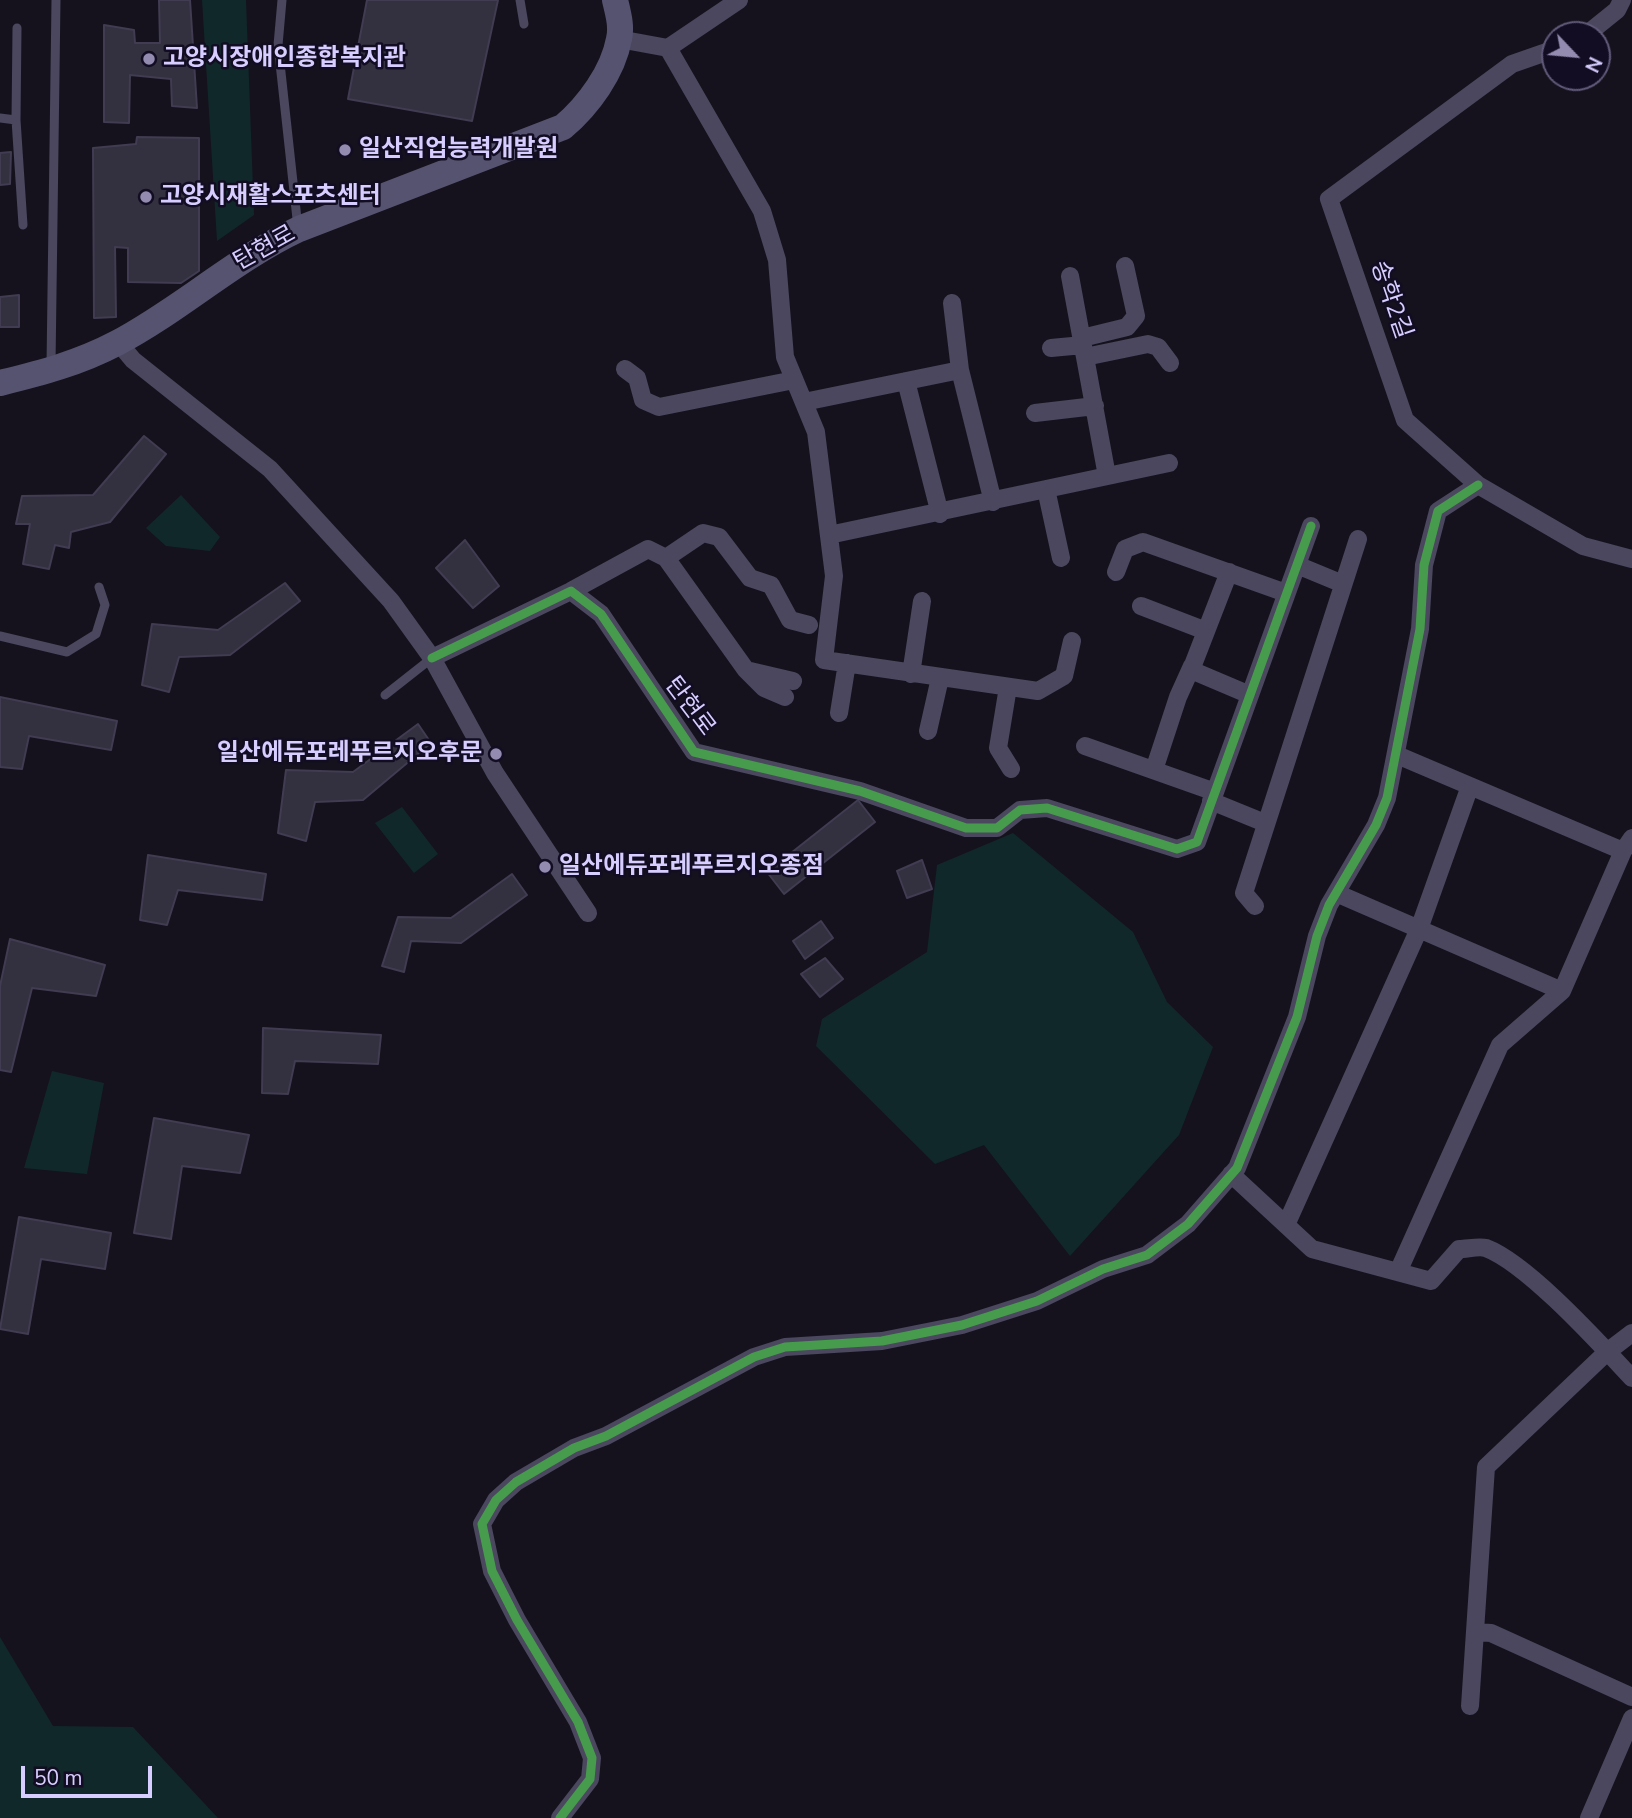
<!DOCTYPE html>
<html>
<head>
<meta charset="utf-8">
<style>
  body { margin:0 }
  #map { position:relative; width:1632px; height:1818px; overflow:hidden; background:#15121d; font-family:"Nunito Sans",sans-serif }
  canvas { display:block }
  .north { position:absolute; left:1541px; top:21px; width:70px; height:70px; box-sizing:border-box; background:#120d22; border:2px solid #615a7a; border-radius:50%; rotate:116deg; font-size:19px; font-weight:700; line-height:28px; text-align:center; color:#d7ceff }
  .north::after { content:''; display:block; margin:auto; width:24px; height:32px; background:#938cb0; clip-path:polygon(50% 0,100% 100%,50% 72%,0 100%) }
  .scale { position:absolute; left:21px; top:1766px; width:131px; height:32px; box-sizing:border-box; border:4px solid #d7ceff; border-top:0; padding-left:9px; font-size:21px; line-height:24px; white-space:nowrap; color:#d7ceff; -webkit-text-stroke:5px #120d22; paint-order:stroke }
</style>
</head>
<body>
<div id="map">
<canvas width="1632" height="1818"></canvas>
<div class="north">N</div>
<div class="scale">50 m</div>
</div>
<script>
const ctx = document.querySelector('canvas').getContext('2d');
ctx.lineJoin = 'round';
function paint(path, color) { ctx.fillStyle = color; ctx.fill(path, 'evenodd'); }
function strokePath(path, color, width, dash) { ctx.strokeStyle = color; ctx.lineWidth = width; ctx.lineCap = dash ? 'butt' : 'round'; ctx.setLineDash(dash || []); ctx.stroke(path); }
function write(font, color, halo, rows, align = 'center') {
  ctx.font = font + ' "Nunito Sans","Noto Sans KR",sans-serif'; ctx.lineWidth = 5; ctx.setLineDash([]); ctx.textBaseline = 'middle'; ctx.strokeStyle = halo; ctx.fillStyle = color; for (const [text, x, y, turn = 0] of rows) {
    ctx.save(); ctx.translate(x, y); ctx.rotate((+turn || 0) * Math.PI / 180); ctx.textAlign = isNaN(turn) ? turn : align; if (halo) ctx.strokeText(text, 0, 0); ctx.fillText(text, 0, 0); ctx.restore();
  }
}
const green = new Path2D(`
  M202,0H246L254,215L217,241Z
  M181,495L220,537L210,551L166,546L146,528Z
  M402,807L438,854L414,873L375,823Z
  M1013,833L1133,932L1167,1002L1213,1047L1179,1135L1070,1256L984,1145L935,1164L816,1046L822,1019L927,952L937,865Z
  M52,1071L104,1083L87,1174L24,1168Z
  M0,1637L53,1726L133,1727L218,1818H0Z`);
const building = new Path2D(`
  M159,0H190L197,108L172,106L171,79L130,75L129,123L104,122V25L134,30L135,43H160Z
  M367,0H498L472,121L348,99Z
  M137,137L199,138V271L181,283L128,282V248L115,247L116,317L94,318L93,148L136,144Z
  M11,152L10,184L0,185V153Z
  M19,295V327H0V297Z
  M144,436L166,454L110,522L71,532L69,548L55,545L49,569L23,564L30,524H16L22,496L93,495Z
  M465,540L499,586L473,608L436,568Z
  M285,583L300,601L230,655L179,657L169,692L142,685L152,624L218,630Z
  M0,697L117,721L111,750L29,736L22,769L0,767Z
  M418,724L431,743L363,800L315,802L306,841L278,833L286,770L353,772Z
  M858,800L875,822L784,894L767,872Z
  M148,855L266,874L262,900L178,890L167,925L140,920Z
  M922,860L932,889L907,898L897,871Z
  M512,874L527,895L461,943L411,941L404,972L382,966L398,917L451,918Z
  M821,921L833,938L805,959L793,941Z
  M10,939L105,965L96,996L32,988L11,1072L0,1070V986Z
  M825,958L843,979L820,997L801,974Z
  M263,1028L381,1035L378,1064L295,1061L288,1094L262,1093Z
  M154,1118L249,1135L240,1173L182,1166L171,1239L134,1233Z
  M19,1217L111,1233L105,1269L41,1259L28,1334L0,1329Z`);
const service = new Path2D(`
  M282,0L278,45L298,228
  M520,0L524,24
  M17,28L16,120L23,225
  M0,118L16,120
  M51,365L56,0
  M0,636L67,652L96,634L105,605L99,587
  M385,695L432,658`);
const minor = new Path2D(`
  M1586,35L1617,10L1622,0
  M619,39L668,48L762,211L777,260L785,357L816,432L834,576L824,660L1038,691L1064,676L1072,641
  M668,48L739,0
  M1555,49L1512,64L1329,199L1405,420L1478,485L1583,546L1632,559
  M1070,276L1107,476
  M952,303L960,370
  M1082,338L1127,327L1136,316L1125,266
  M118,342L133,360L270,469L391,601L432,658L495,773L588,913
  M1051,348L1083,345
  M1085,357L1148,344L1158,347L1170,363
  M625,369L637,378L643,400L659,407L794,380
  M906,381L940,514
  M804,402L960,370L993,502
  M1035,413L1095,406
  M1046,489L1061,558
  M829,535L1169,463
  M666,558L703,533L719,537L750,578L771,585L790,620L809,625
  M1297,565L1343,584
  M1116,572L1125,549L1143,542L1286,593
  M1229,572L1191,670L1250,695
  M571,591L648,549L666,558L746,670L764,688L785,697
  M1141,606L1206,631
  M432,658L571,591L601,614L694,752L860,791L966,828H997L1020,810L1047,808L1177,849L1197,842L1311,526
  M746,670L793,681
  M911,674L922,601
  M1008,687L998,748L1011,769
  M839,713L847,663
  M928,731L940,678
  M1085,746L1215,792
  M1397,755L1623,851
  M1154,770L1178,697L1192,666
  M1211,801L1265,823
  M1336,893L1562,991
  M1255,906L1244,893L1358,539
  M1231,1174L1312,1249L1431,1281L1459,1249C1467,1249 1479,1246 1486,1248C1528,1264 1600,1344 1632,1378
  M1286,1225L1419,929L1470,786
  M1398,1272L1500,1045L1562,991L1623,851L1632,838
  M1476,1632L1491,1633L1632,1697
  M1470,1706L1486,1467L1607,1352L1632,1333
  M560,1818L590,1779L592,1758L578,1722L517,1620L492,1571L482,1524L496,1500L516,1482L574,1448L606,1436L754,1357L785,1347L882,1341L962,1325L1037,1301L1103,1269L1147,1255L1188,1224L1237,1168L1297,1017L1317,936L1329,905L1376,825L1387,798L1420,629L1424,565L1438,511L1478,485
  M1589,1818L1632,1718`);
const secondary = new Path2D(`
  M0,383C41,373 79,363 117,343C180,310 233,260 299,229L563,127C588,106 613,72 619,39C622,26 618,13 615,0`);
const cycleway = new Path2D(`
  M432,658L571,591L601,614L694,752L860,791L966,828H997L1020,810L1047,808L1177,849L1197,842L1311,526
  M560,1818L590,1779L592,1758L578,1722L517,1620L492,1571L482,1524L496,1500L516,1482L574,1448L606,1436L754,1357L785,1347L882,1341L962,1325L1037,1301L1103,1269L1147,1255L1188,1224L1237,1168L1297,1017L1317,936L1329,905L1376,825L1387,798L1420,629L1424,565L1438,511L1478,485`);
const markers = [
  [149,59,7,"#938cb0"],
  [345,150,7,"#938cb0"],
  [146,197,7,"#938cb0"],
  [496,754,7,"#938cb0"],
  [545,867,7,"#938cb0"]
];
const poiNames = [
  ["고양시장애인종합복지관",163,59],
  ["일산직업능력개발원",359,150],
  ["고양시재활스포츠센터",160,197],
  ["일산에듀포레푸르지오후문",482,754,"right"],
  ["일산에듀포레푸르지오종점",559,867]
];
const streetNames = [
  ["탄현로",265,249,-29],
  ["송학2길",1390,300,71],
  ["탄현로",689,707,53]
];
paint(green, '#11282a');
paint(building, '#33303f');
strokePath(building, '#413c51', 2);
strokePath(service, '#4a475e', 9);
strokePath(minor, '#4a475e', 18);
strokePath(secondary, '#565371', 26);
strokePath(cycleway, '#469c4c', 9);
for (const [x, y, r, color] of markers) { const dot = new Path2D(); dot.arc(x, y, r, 0, 2 * Math.PI); ctx.fillStyle = color; ctx.fill(dot); strokePath(dot, '#120d22', 2.5); }
write('bold 24px', '#d7ceff', '#120d22', poiNames, 'left');
write('24px', '#d7ceff', '#120d22', streetNames);
</script>
</body>
</html>
